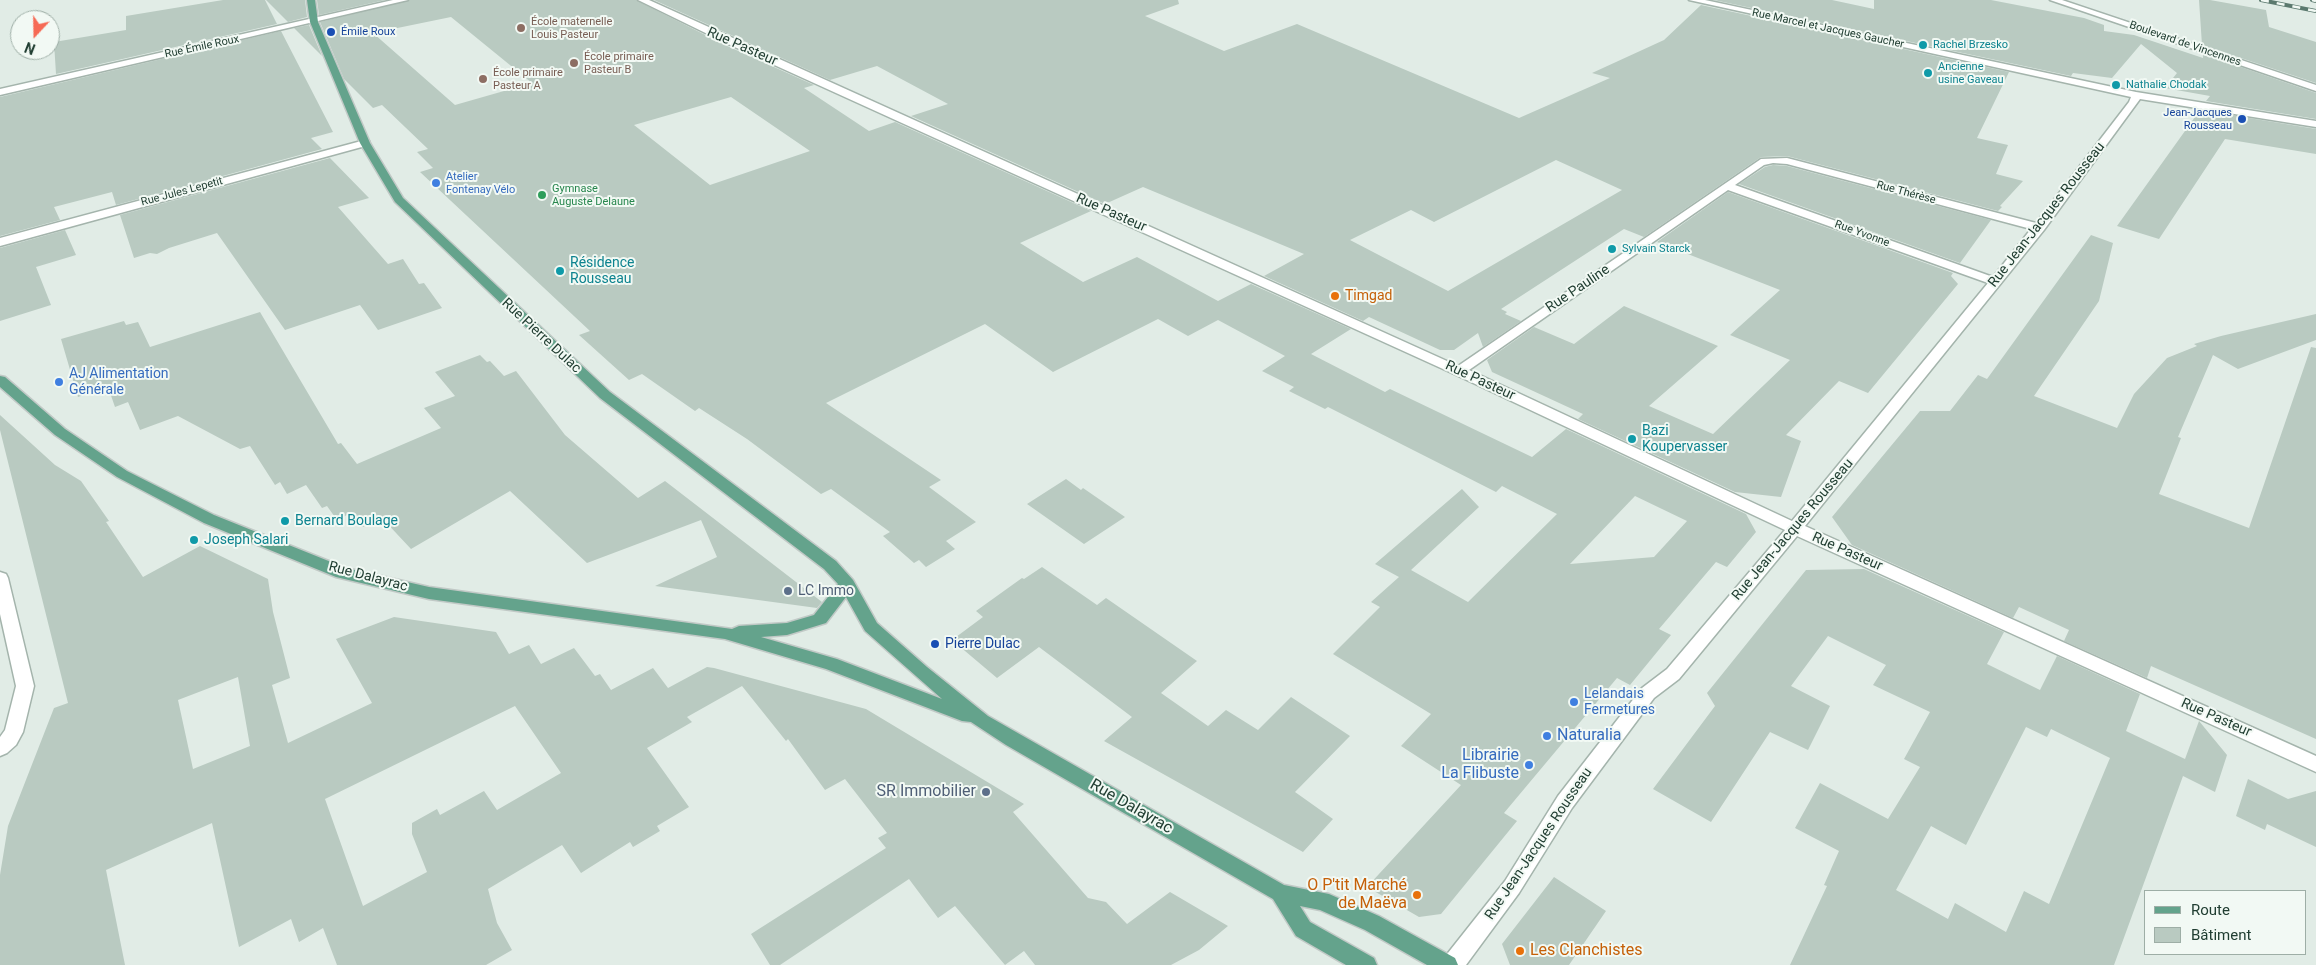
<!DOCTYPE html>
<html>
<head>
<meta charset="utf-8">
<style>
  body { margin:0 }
  #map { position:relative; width:2316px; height:965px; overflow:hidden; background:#e1ece6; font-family:Roboto,sans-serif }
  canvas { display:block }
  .legend { position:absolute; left:2144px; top:890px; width:162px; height:65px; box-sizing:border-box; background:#f2f9f4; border:1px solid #9eaea6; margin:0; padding:6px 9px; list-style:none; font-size:15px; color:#213e32 }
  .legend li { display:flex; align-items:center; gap:10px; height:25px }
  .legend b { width:25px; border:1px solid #9eaea6 }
  .north { position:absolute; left:10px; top:10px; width:50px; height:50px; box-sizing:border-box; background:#f2f9f4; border:1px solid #9eaea6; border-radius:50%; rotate:201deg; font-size:14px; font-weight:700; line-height:20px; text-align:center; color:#213e32 }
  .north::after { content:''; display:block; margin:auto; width:18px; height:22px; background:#f66a55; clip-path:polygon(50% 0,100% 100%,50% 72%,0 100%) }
</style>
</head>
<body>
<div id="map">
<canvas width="2316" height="965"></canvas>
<ul class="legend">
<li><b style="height:6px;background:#64a38c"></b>Route</li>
<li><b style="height:14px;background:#b9cac1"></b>Bâtiment</li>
</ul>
<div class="north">N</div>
</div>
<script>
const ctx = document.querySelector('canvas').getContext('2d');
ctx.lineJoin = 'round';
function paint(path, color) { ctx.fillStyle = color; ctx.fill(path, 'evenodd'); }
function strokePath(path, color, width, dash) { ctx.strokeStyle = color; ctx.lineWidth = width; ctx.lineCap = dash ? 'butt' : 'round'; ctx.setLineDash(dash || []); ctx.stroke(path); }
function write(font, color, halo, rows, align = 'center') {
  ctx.font = font + ' Roboto,sans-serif'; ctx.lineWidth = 4; ctx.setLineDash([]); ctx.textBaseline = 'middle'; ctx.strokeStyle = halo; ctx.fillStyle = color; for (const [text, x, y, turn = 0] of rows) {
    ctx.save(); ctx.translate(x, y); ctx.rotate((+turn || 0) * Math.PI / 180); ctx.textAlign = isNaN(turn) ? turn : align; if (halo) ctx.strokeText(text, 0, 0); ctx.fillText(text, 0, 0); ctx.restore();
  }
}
const building = new Path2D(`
  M223,0H265L277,24L56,74L54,42L126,30V16Z
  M266,0H305L307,17L288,22Z
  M317,0H385L319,15Z
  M410,0H636L725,45L814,85L804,88L869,131L895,122L1091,211L1020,243L1083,282L1137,257L1218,301L1251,284L1351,329L1311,354L1385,392L1390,389L1532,457L1566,429L1746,514L1756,532L1727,567L1716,562L1659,629L1671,635L1630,685L1617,678L1504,813L1517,821L1441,914L1419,917L1367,887L1461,785L1401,746L1431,714L1333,654L1380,607L1371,602L1399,577L1375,564L1462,489L1479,507L1411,570L1468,602L1557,514L1502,486L1496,492L1328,407L1325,409L1289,391L1294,387L1262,371L1285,356L1218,320L1188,336L1158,319L1053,372L985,324L826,403L941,480L929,487L976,522L946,541L955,549L926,567L919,560L914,563L883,536L890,532L831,489L821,494L747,439L699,408L695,411L642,374L629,380L579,335L590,331L420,172L433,168L417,152L428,149L382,105L373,108L344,79L320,22ZM451,17L532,83L455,105L373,33ZM731,97L810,151L710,185L634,125ZM1635,496L1687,521L1654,557L1570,564Z
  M654,0H1178L1179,4L1145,16L1224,51L1297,24L1519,118L1610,78L1592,73L1664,40L1701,5L2009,72L1977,138L2008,145L1996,174L2023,181L2000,206L2002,207L1998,211L1787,156L1761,157L1644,237L1624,229L1501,309L1507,312L1505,314L1521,321L1483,347L1478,333L1454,350H1440L1369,317L1363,321L1264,276L1304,254L1143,187L1105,204L911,116L948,104L877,66L830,80ZM1556,160L1622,190L1448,291L1350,240L1411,210L1434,222Z
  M1714,0H1832L1874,9V0H1991L2084,18L2104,25V31L2134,35L2203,58V54L2316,93V119L2206,101L2210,96L2165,88L2177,73L2141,44L2112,78L2073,73L2071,76Z
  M2199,0H2210L2266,10L2269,27L2316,42V83L2202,45Z
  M309,25L322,56L294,28Z
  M281,31L333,132L311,138L322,149L116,205L112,192L54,207L60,220L0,236V97Z
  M2200,110L2316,129V154L2225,139L2159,239L2117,226Z
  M330,158L369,198L338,207L388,264L403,259L419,284L424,283L442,308L378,330L360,305L285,330L217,233L169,248L157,254L150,253L134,258L120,215Z
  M1773,165L1787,166L1991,220L1960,263L1739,184L1765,167Z
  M1728,192L1953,273L1951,276L1958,284L1868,393L1839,381L1786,435L1801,441L1781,497L1735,492L1578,419L1583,414L1492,372L1487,360L1534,327L1574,344L1624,306L1718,346L1649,406L1713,434L1790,360L1730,335L1780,290L1657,242Z
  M65,230L76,255L36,267L51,305L0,321V248Z
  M2091,235L2113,243L2099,301L2034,396L2117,428L2134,394L2167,358L2197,346L2194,344L2221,336L2316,314V340L2238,369L2213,355L2178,437L2181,438L2159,494L2249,528L2311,347L2316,348V739L2151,666L2147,678L2064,641L2069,630L2019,607L2013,618L1852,545L1832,517L1920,411H1950L1978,375L1987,379Z
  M260,312L338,444L341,443L357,464L441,428L424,408L455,396L435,372L480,355L487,362L490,361L504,376L516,371L565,435L638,498L665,481L822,602L817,608L655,586L717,557L701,520L587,563L510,491L411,549L382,518L363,527L351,513L337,520L327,506L322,508L306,485L287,494L280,482L275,485L250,446L240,449L178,416L140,430L128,402L115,407L108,387L78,397L61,339L124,321L126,325L138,322L150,347Z
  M0,415L55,465L81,481L109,521L106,522L143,577L200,546L268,579L273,612L290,678L272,685L288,743L372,703L336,639L394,617L496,632L509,654L529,645L541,664L574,648L595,676L600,674L611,690L653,668L668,688L707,667L714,668L866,709L1024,804L1013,812L1088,898L1106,902L1127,924L1170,892L1228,926L1199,950L1171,965H1035L1024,951L1005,965L955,906L938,918L909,879L780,965H770L751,934L886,848L878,838L887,833L845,779L825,790L788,739L786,741L742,686L687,717L692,722L647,748L689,807L657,826L660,831L633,847L630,842L581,873L562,845L488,889L497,923L512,950L486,965H337L323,928L299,942L291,919L239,947L212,823L106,870L125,965H0V875L8,826L54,708L68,703L0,430ZM238,677L250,746L193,769L178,700ZM515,706L561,773L497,810L484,791L440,815L437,809L412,823V834L427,872L363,906L325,799Z
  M1066,479L1081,490L1083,488L1125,517L1084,544L1027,504Z
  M1042,567L1097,605L1106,598L1197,661L1161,693L1208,726L1226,710L1258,730L1291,697L1350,736L1295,792L1333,819L1303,852L1104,741L1132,717L1039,647L997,678L952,640L983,617L976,611L1022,578L1024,579Z
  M1864,569L2004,632L1987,664L2040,690L2057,656L2140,694L2126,731L2185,759L2199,721L2227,755L2215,792L2183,776L2114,965H1790L1827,886L1824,885L1839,851L1795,828L1820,783L1888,819L1920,767L1904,759L1930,712L1873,685L1886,665L1828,636L1791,686L1830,706L1808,750L1770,732L1711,822L1653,789L1715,706L1707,693L1806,570ZM2026,727L2047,737L2051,729L2110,758L2049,904L2024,891L2006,932L1955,903L1948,919L1896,890L1931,826L1966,845Z
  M2248,779L2288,799L2316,791V847L2267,824L2265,830L2236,816Z
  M1554,877L1606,911L1569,965H1510L1502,944Z`);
const minor = new Path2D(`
  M393,0H408L0,95V89Z
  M638,0H649L1458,366L1761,159L1787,158L2036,223L2129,102L2131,97L1689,0H1705L2136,92L2316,121V127L2140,99L2044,230L1805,526L2316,756V772L1797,536L1679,679L1654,698L1572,808L1519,893L1466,965H1441L1444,958L1505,881L1558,796L1642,688L1667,669L1785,530L1454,374L726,43ZM1773,163L1787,164L2031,229L1993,277L1735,185L1764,165ZM1728,190L1988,283L1792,521L1469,370Z
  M2050,0H2062L2316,85V91Z
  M365,140L369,141V145L0,246V238Z
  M0,572L6,574L8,578L34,686L23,732L16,745L7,753L0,756V737L5,730L16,686L0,614Z`);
const major = new Path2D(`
  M307,0H315L318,22L370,143L403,198L610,392L836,561L853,580L877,623L927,667L988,716L1284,885L1329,894L1379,916L1455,958L1458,965H1427L1365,930L1320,910L1300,906L1310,922L1374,958L1377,965H1346L1296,936L1273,899L1006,745L971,722L962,721L826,669L725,639L429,599L336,577L204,523L117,477L55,435L0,387V376L5,377L65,429L127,471L214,515L346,568L429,587L732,629L739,626L787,623L814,615L838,584L824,569L600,398L395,202L360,143L310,22ZM846,597L865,631L942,699L837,659L761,637L787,635L826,623Z`);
const rail = new Path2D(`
  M2261,0L2316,11
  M2312,0L2316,1`);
const markers = [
  [521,28,5,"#8d6e63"],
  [331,32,5,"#1a4fb4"],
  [1923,45,5,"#0f9aa8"],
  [574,63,5,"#8d6e63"],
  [1928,73,5,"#0f9aa8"],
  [483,79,5,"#8d6e63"],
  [2116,85,5,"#0f9aa8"],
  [2242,119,5,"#1a4fb4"],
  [436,183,5,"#3f7fe0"],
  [542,195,5,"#2e9e5b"],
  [1612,249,5,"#0f9aa8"],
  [560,271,5,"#0f9aa8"],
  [1335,296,5,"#e8710a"],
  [59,382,5,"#3f7fe0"],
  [1632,439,5,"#0f9aa8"],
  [285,521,5,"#0f9aa8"],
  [194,540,5,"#0f9aa8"],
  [788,591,5,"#5c6f8a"],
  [935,644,5,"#1a4fb4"],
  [1574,702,5,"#3f7fe0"],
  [1547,736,5,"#3f7fe0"],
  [1529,765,5,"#3f7fe0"],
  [986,792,5,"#5c6f8a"],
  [1417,895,5,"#e8710a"],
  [1520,951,5,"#e8710a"]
];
const farEducationnames = [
  ["École maternelle",531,22],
  ["Louis Pasteur",531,35],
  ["École primaire",584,57],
  ["Pasteur B",584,70],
  ["École primaire",493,73],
  ["Pasteur A",493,86]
];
const farStreetnames = [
  ["Rue Marcel et Jacques Gaucher",1828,29,12],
  ["Boulevard de Vincennes",2185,44,19],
  ["Rue Émile Roux",202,47,-12],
  ["Rue Jules Lepetit",182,192,-15],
  ["Rue Thérèse",1906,193,15],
  ["Rue Yvonne",1862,234,20]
];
const farTransitnames = [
  ["Émile Roux",341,32],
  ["Jean-Jacques",2232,113,"right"],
  ["Rousseau",2232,126,"right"]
];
const farCulturenames = [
  ["Rachel Brzesko",1933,45],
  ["Ancienne",1938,67],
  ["usine Gaveau",1938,80],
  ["Nathalie Chodak",2126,85],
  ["Sylvain Starck",1622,249]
];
const farShopnames = [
  ["Atelier",446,177],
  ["Fontenay Vélo",446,190]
];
const farLeisurenames = [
  ["Gymnase",552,189],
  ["Auguste Delaune",552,202]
];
const streetNames = [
  ["Rue Pasteur",742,47,24],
  ["Rue Pasteur",1111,213,24],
  ["Rue Jean-Jacques Rousseau",2047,215,-52],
  ["Rue Pauline",1578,289,-34],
  ["Rue Pierre Dulac",541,336,43],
  ["Rue Pasteur",1480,381,25],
  ["Rue Jean-Jacques Rousseau",1793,530,-50],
  ["Rue Pasteur",1847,552,24],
  ["Rue Dalayrac",368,577,15],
  ["Rue Pasteur",2216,718,24],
  ["Rue Jean-Jacques Rousseau",1539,844,-56]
];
const cultureNames = [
  ["Résidence",570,263],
  ["Rousseau",570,279],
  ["Bazi",1642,431],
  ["Koupervasser",1642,447],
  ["Bernard Boulage",295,521],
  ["Joseph Salari",204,540]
];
const foodNames = [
  ["Timgad",1345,296]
];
const shopNames = [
  ["AJ Alimentation",69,374],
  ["Générale",69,390],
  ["Lelandais",1584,694],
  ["Fermetures",1584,710]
];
const serviceNames = [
  ["LC Immo",798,591]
];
const transitNames = [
  ["Pierre Dulac",945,644]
];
const nearShopnames = [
  ["Naturalia",1557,736],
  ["Librairie",1519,756,"right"],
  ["La Flibuste",1519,774,"right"]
];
const nearServicenames = [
  ["SR Immobilier",976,792]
];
const nearStreetnames = [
  ["Rue Dalayrac",1131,807,30]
];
const nearFoodnames = [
  ["O P'tit Marché",1407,886],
  ["de Maëva",1407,904],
  ["Les Clanchistes",1530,951,"left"]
];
paint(building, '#b9cac1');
strokePath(minor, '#a4b4ac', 3);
strokePath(major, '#c1c9c6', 3);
paint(minor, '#fff');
paint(major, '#64a38c');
strokePath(rail, '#5b796e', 4);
strokePath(rail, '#f2f9f4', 2.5, [8]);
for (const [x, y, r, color] of markers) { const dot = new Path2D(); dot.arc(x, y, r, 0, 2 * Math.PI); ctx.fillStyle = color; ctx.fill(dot); strokePath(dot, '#f2f9f4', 2); }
write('11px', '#785e54', '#f2f9f4', farEducationnames, 'left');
write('11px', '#213e32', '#f2f9f4', farStreetnames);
write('11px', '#164399', '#f2f9f4', farTransitnames, 'left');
write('11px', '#0d838f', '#f2f9f4', farCulturenames, 'left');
write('11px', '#366cbe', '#f2f9f4', farShopnames, 'left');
write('11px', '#27864d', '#f2f9f4', farLeisurenames, 'left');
write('14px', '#213e32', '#f2f9f4', streetNames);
write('14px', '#0d838f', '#f2f9f4', cultureNames, 'left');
write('14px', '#c56008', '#f2f9f4', foodNames, 'left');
write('14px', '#366cbe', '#f2f9f4', shopNames, 'left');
write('14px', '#4e5e75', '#f2f9f4', serviceNames, 'left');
write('14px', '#164399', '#f2f9f4', transitNames, 'left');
write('16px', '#366cbe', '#f2f9f4', nearShopnames, 'left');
write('16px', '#4e5e75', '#f2f9f4', nearServicenames, 'right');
write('16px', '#213e32', '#f2f9f4', nearStreetnames);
write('16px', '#c56008', '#f2f9f4', nearFoodnames, 'right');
</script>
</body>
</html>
